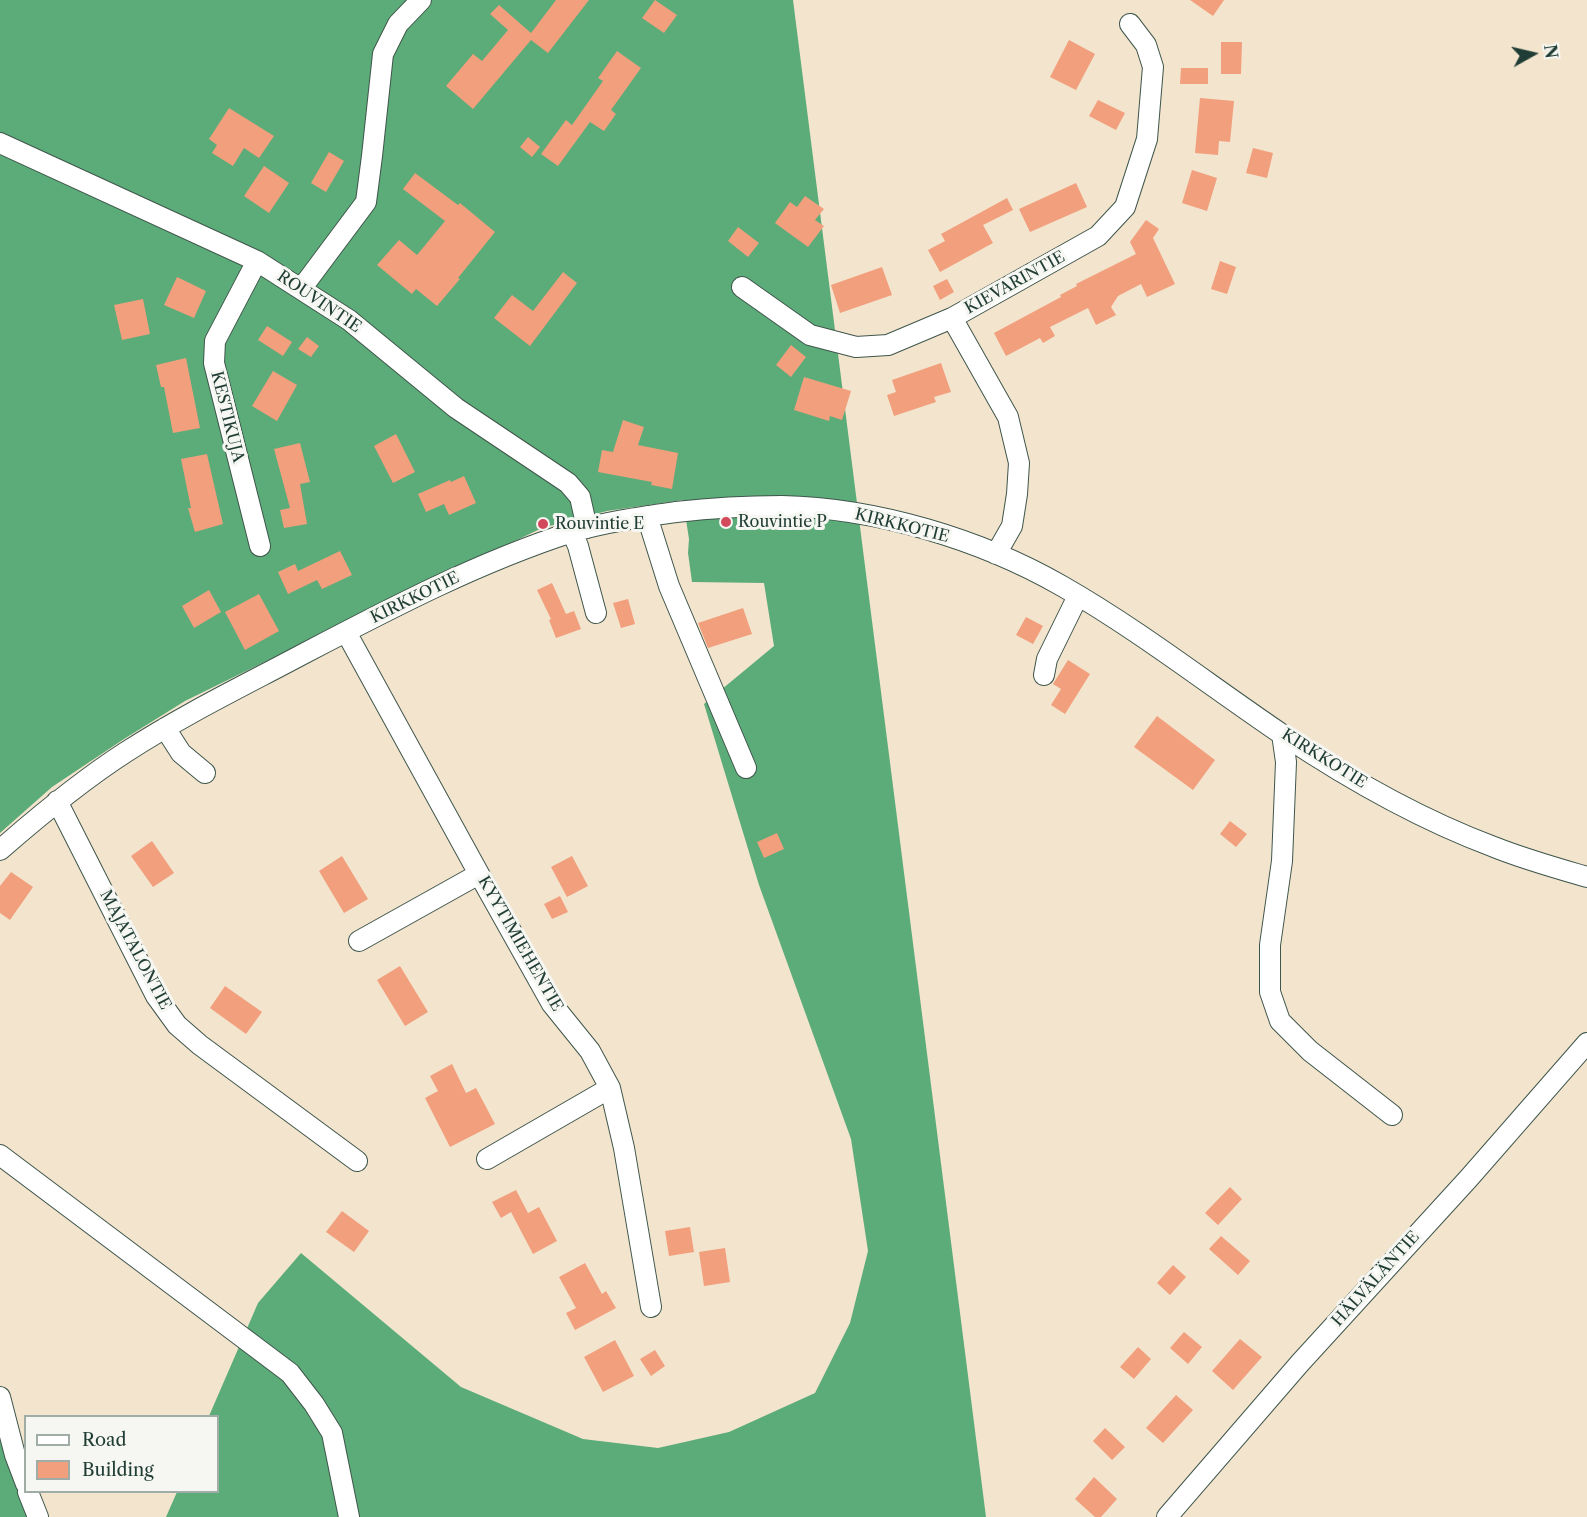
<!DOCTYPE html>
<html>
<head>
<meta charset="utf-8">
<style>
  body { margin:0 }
  #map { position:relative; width:1587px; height:1517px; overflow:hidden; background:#f3e4cd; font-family:"Libre Caslon Text",serif }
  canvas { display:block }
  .legend { position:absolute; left:24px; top:1415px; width:195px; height:78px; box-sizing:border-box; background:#f6f6f2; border:2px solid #a0aca6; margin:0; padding:8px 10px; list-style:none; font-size:18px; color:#1f3d34 }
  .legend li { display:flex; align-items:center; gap:12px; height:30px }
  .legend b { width:30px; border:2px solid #a0aca6 }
  .north { position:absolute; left:1503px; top:24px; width:60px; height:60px; -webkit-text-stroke:4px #f6f6f2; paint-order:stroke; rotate:82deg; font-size:16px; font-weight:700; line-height:24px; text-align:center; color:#1f3d34 }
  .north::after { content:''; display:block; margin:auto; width:21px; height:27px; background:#1f3d34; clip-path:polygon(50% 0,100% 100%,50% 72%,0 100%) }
</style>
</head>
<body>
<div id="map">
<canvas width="1587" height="1517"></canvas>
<ul class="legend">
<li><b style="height:8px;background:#fff"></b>Road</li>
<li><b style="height:16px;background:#f19f7d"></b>Building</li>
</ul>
<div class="north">N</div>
</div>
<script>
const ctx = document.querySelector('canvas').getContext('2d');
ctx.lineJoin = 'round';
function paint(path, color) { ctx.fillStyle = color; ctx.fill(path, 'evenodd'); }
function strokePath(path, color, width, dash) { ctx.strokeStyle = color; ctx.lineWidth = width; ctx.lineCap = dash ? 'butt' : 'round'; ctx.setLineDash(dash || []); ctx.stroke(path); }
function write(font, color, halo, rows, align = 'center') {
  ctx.font = font + ' "Libre Caslon Text",serif'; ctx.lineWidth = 6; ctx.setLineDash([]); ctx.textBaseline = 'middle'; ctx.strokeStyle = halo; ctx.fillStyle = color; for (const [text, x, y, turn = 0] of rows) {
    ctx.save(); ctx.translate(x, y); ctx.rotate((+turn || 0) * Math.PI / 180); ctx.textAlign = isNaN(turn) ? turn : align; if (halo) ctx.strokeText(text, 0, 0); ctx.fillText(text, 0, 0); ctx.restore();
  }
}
const forest = new Path2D(`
  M0,0H793L986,1517H166L177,1492H218V1416H209L258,1303L301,1253L461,1387L583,1439L658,1448L729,1432L815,1393L850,1323L868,1251L851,1139L759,885L704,704L774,646L764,583L692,582L688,553L689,539L683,500L607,511L542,528L299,645L185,701L124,739L52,787L0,833Z
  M0,1431L31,1517H0Z`);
const building = new Path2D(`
  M556,0H589L548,53L531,40L473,109L446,86L473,54L482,61L508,30L490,14L499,5L531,33Z
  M655,0L677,15L664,33L642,18Z
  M1190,0H1224L1213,16Z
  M1069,40L1095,54L1076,90L1050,77Z
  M1221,42H1242L1241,74H1221Z
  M617,51L641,68L611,110L616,114L604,131L590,122L558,166L541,154L566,120L572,125L603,81L598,78Z
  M1181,68H1208V84H1180Z
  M1200,98L1234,101L1230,142L1219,141L1218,155L1195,153Z
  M1098,100L1125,113L1116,130L1089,116Z
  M229,108L274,136L259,158L244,148L233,166L212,153L217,145L209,139Z
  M528,137L540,147L532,157L520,147Z
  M1253,148L1273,153L1267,178L1246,173Z
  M329,152L344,161L326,192L311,183Z
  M264,166L289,183L269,213L244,196Z
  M1192,170L1217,178L1207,211L1182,203Z
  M415,173L458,205L460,203L495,232L458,278L460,279L437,306L416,289L412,294L377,265L399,240L417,255L445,221L403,189Z
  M1076,183L1087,207L1030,232L1019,209Z
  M805,196L824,209L815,220L824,226L808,247L775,223L790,202L797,207Z
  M1007,198L1013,210L983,225L993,243L940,272L928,250L945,241L941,234Z
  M1146,220L1159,229L1153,238L1175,284L1147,297L1141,284L1118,296L1111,307L1116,315L1096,325L1088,308L1050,327L1055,336L1043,343L1040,338L1006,356L994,333L1061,297L1060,295L1077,286L1076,284L1136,254L1130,242Z
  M738,227L759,243L748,257L728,241Z
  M1220,261L1236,267L1227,294L1211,289Z
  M882,267L892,295L840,313L831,285Z
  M563,272L577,283L530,346L494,318L512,295L533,311Z
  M177,277L206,291L194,318L164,305Z
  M947,279L954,292L940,300L933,286Z
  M143,299L150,334L122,340L114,305Z
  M267,326L292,342L283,356L258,340Z
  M307,337L319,346L311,357L298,349Z
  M791,345L806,357L791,377L776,365Z
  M186,358L200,428L173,433L164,387H161L156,365Z
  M941,363L951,392L934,397L936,402L894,416L887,395L896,392L892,380Z
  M273,371L297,385L277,421L252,406Z
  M804,377L851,391L842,420L830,416L829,421L794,410Z
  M623,420L644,427L638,445L678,453L672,489L651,485L652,482L598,472L602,450L613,452Z
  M396,434L415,472L393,483L374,446Z
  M300,443L310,482L300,484L307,524L284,528L280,510L290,508L274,449Z
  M207,454L223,524L195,532L188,508H191L181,459Z
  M464,476L476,503L449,515L444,504L426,512L418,494L450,480L451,482Z
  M340,551L352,575L322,589L317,580L288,594L278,572L295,564L298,571Z
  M552,583L566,614L574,611L581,629L556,638L549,620L551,619L537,590Z
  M209,590L221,612L194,628L182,606Z
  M259,594L279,631L245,650L225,612Z
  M628,599L635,624L621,628L613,603Z
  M743,608L752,634L708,648L698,623Z
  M1026,617L1043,626L1033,644L1016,635Z
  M1068,660L1090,674L1065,714L1051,705L1061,689L1053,684Z
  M1157,716L1215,760L1193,790L1134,747Z
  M1230,821L1247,834L1236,847L1220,834Z
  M777,833L784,849L764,858L757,842Z
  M152,841L174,873L153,887L131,856Z
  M342,856L368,899L344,913L319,871Z
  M572,856L588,886L567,897L551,867Z
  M11,872L33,887L10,920L0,913V886Z
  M560,896L568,912L552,919L544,904Z
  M400,966L428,1012L405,1026L377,980Z
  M225,986L262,1012L246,1034L210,1008Z
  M452,1064L466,1093L476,1088L495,1124L450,1147L425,1098L438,1091L430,1076Z
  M1230,1187L1242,1199L1218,1225L1205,1213Z
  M516,1190L528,1213L539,1207L557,1241L533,1254L511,1212L501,1218L492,1202Z
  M342,1211L369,1231L354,1252L326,1232Z
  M690,1227L694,1252L669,1256L665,1231Z
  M1221,1236L1250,1261L1238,1275L1209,1249Z
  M725,1248L730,1282L704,1286L699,1252Z
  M585,1263L602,1294L606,1291L616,1308L575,1330L566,1313L576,1308L559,1277Z
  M1173,1265L1186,1277L1170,1295L1157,1283Z
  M1184,1332L1202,1347L1188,1364L1170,1348Z
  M1240,1339L1262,1357L1233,1390L1212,1371Z
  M615,1340L634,1376L603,1392L584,1357Z
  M1138,1347L1151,1359L1134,1379L1120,1367Z
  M655,1350L665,1366L651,1376L640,1359Z
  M1176,1395L1193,1410L1163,1443L1146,1428Z
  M1105,1428L1125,1447L1112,1460L1093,1441Z
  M1094,1477L1117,1499L1101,1517H1095L1075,1499Z`);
const minor = new Path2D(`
  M0,143L257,261L349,320L456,408L568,483L580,497L587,528
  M257,261L215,341L214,363L260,546
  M742,287L810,335L856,347L888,345L952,318L1098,236L1125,207L1147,139L1153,67L1146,45L1130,24
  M301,289L366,202L372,156L383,54L398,24L421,0
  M952,318L1008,417L1019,463L1017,494L1012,526L996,554
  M647,516L669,586L746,768
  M572,532L578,546L596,613
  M346,632L479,874L552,1004L590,1051L610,1088L624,1148L651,1307
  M1044,675L1047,659L1078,596
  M165,728L181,753L205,773
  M1282,734L1286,762L1282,861L1270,945V992L1280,1021L1310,1051L1392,1115
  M57,801L156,996L177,1025L200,1045L357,1161
  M0,850C40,815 81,781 126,752C183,715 245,685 305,653C391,608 479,562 572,532C605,522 641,517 676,512C711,508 747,506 782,506C876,508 980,539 1062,586C1139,630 1209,685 1283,735C1349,779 1419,819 1494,847C1524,859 1556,868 1587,877
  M359,941L479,874
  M0,1155L290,1373L314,1404L332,1433L349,1517
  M487,1159L610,1088
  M0,1397L15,1455L26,1484
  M28,1492L38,1517
  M1167,1517L1300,1363L1469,1178L1587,1043`);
const markers = [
  [726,522,6,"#d1495b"],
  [543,524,6,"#d1495b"]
];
const streetNames = [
  ["KIEVARINTIE",1015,283,-29],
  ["ROUVINTIE",319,302,34],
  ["KESTIKUJA",227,417,76],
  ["KIRKKOTIE",902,526,14],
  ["KIRKKOTIE",415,598,-26],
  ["KIRKKOTIE",1324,759,32],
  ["KYYTIMIEHENTIE",520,944,60],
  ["MAJATALONTIE",135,950,62],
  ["HÄLVÄLÄNTIE",1376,1279,-48]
];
const poiNames = [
  ["Rouvintie P",738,522],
  ["Rouvintie E",555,524]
];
paint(forest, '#5cac79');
paint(building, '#f19f7d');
strokePath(minor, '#3f564b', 22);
strokePath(minor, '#fff', 20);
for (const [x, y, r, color] of markers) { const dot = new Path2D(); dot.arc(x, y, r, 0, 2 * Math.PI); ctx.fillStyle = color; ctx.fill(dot); strokePath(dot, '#f6f6f2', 2); }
write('16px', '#1f3d34', '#f6f6f2', streetNames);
write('16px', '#1f3d34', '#f6f6f2', poiNames, 'left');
</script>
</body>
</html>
